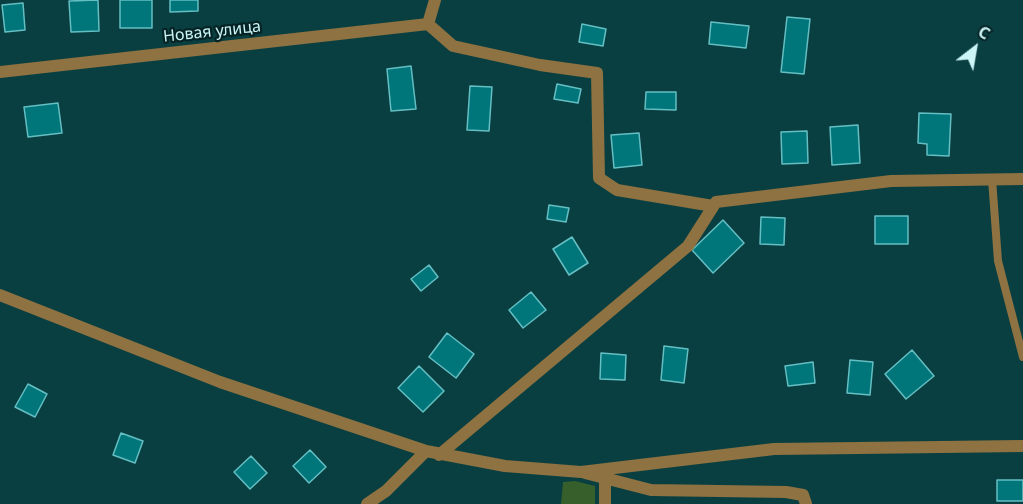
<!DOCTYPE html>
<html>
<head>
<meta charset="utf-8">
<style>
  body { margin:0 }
  #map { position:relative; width:1023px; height:504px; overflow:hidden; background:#0a3f41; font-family:"Noto Sans",sans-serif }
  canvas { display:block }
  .north { position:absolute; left:945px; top:18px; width:60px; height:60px; -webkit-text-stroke:4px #052324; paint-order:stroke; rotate:31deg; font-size:16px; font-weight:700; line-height:24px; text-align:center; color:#cbf5f7 }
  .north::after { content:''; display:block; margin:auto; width:21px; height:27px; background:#cbf5f7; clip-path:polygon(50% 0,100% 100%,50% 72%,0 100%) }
</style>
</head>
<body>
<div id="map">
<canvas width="1023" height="504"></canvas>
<div class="north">С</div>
</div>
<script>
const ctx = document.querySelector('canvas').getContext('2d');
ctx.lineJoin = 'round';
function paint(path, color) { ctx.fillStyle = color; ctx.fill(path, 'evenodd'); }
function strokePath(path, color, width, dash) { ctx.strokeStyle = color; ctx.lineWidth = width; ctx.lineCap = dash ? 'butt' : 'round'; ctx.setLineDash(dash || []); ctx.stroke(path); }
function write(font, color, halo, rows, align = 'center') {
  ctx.font = font + ' "Noto Sans",sans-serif'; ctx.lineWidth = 4.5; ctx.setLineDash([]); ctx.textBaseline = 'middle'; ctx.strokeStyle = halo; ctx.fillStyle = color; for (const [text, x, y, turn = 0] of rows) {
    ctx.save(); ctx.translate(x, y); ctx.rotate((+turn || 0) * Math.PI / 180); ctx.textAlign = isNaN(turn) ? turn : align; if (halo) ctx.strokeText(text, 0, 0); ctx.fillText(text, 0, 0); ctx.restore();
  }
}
const green = new Path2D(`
  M575,481L595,486V504H561L563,482Z`);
const building = new Path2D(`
  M98,0L99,31L71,32L69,1Z
  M120,0H152V28H120Z
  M170,0H198V11L170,12Z
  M23,3L25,30L5,32L2,5Z
  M787,17L810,19L804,74L781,72Z
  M711,22L749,26L746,48L709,44Z
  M582,24L606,29L603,46L579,42Z
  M411,66L416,109L391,111L387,69Z
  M557,84L581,89L578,103L554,99Z
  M470,86L492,87L489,131L467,130Z
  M646,92H676V110L645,109Z
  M58,103L62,133L28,137L24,107Z
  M919,113L951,114L949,156L927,155V144L918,143Z
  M858,125L860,163L832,165L830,127Z
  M807,131L808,163L782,164L781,132Z
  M639,133L642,165L614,168L611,135Z
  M549,205L569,208L566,222L547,219Z
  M875,216H908V244H875Z
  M761,217L785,218L784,245L760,244Z
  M723,220L744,243L713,273L692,250Z
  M572,237L588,263L569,275L553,249Z
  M429,265L438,277L421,291L411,279Z
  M531,292L546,310L523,328L509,310Z
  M447,333L474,354L456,378L429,357Z
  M664,346L688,349L684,383L661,380Z
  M912,350L934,376L906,399L885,374Z
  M601,353L626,355L625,380L600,379Z
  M850,360L873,362L870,395L847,393Z
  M813,362L815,383L788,386L785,366Z
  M419,366L444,391L423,412L398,388Z
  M28,384L47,394L35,417L15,407Z
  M121,433L143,441L135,463L113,455Z
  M310,450L326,467L309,483L293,466Z
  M251,456L267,473L250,489L234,472Z
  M997,480H1023V501H997Z`);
const service = new Path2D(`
  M992,179L998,261L1023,357`);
const minor = new Path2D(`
  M435,0L428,24L453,46L540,65L597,73L599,178L617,190L713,206
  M0,72L428,24
  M0,295L220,382L426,451L505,466L581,472L774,449L1023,446
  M439,455L688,246L716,202L891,181L1023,179
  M585,473L651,490L786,492L803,495L806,504
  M605,480V504
  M367,504L386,491L426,451`);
const streetNames = [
  ["Новая улица",212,32,-6]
];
paint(green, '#365f2b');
paint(building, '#00757a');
strokePath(building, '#64bfc3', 1.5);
strokePath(service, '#8f7241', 8);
strokePath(minor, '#8f7241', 12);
write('16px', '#cbf5f7', '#052324', streetNames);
</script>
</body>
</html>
